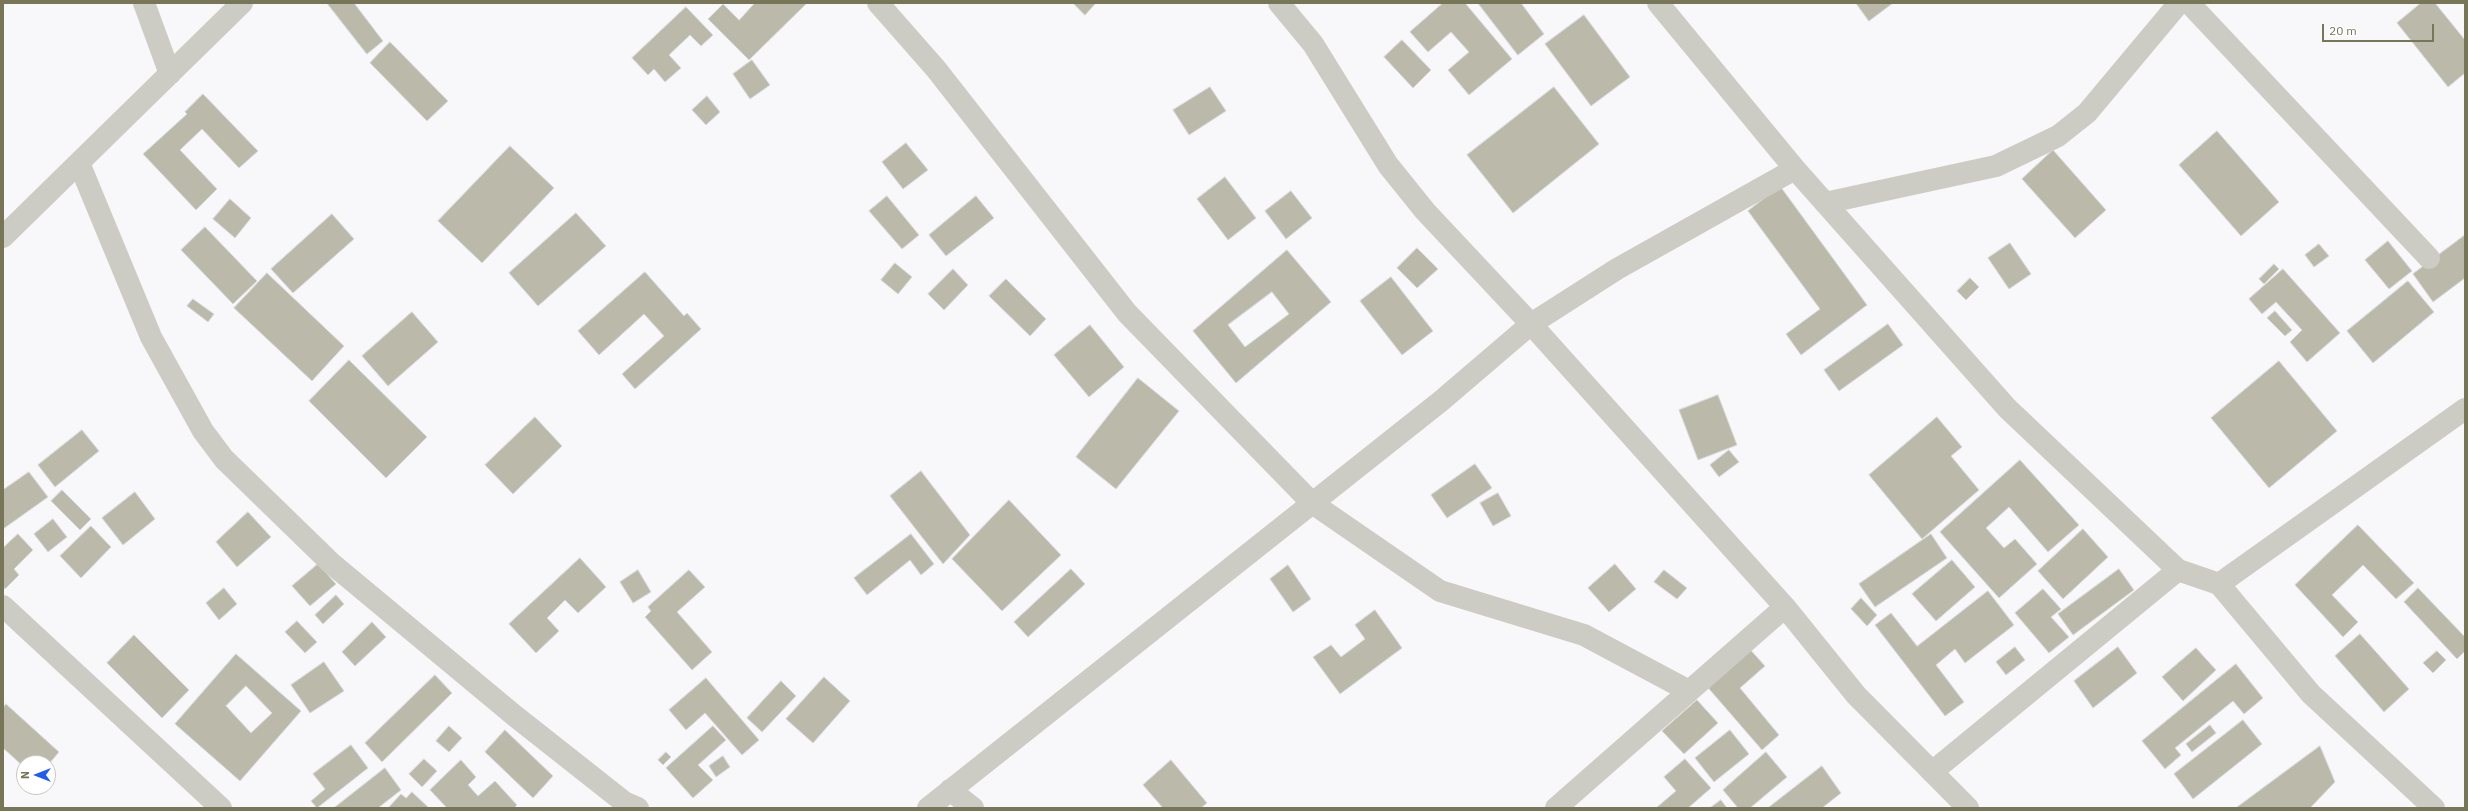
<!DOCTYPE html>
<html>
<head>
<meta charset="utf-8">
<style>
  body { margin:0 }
  #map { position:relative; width:2468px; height:811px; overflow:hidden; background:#f8f7f9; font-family:"IBM Plex Sans",sans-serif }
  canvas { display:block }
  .frame { position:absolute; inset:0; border:4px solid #787659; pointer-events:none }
  .north { position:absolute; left:16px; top:755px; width:40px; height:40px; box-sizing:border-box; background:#fff; border:1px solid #c9c8bd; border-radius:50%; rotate:270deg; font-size:11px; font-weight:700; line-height:16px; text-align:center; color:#787659 }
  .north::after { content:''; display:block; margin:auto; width:14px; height:18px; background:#205cf0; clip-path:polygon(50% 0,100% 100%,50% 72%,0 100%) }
  .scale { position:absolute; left:2322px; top:24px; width:112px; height:18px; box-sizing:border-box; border:2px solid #787659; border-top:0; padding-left:5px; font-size:12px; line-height:14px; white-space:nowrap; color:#787659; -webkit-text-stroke:3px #fff; paint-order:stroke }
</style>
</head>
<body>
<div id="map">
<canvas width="2468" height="811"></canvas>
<div class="frame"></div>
<div class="north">N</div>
<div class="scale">20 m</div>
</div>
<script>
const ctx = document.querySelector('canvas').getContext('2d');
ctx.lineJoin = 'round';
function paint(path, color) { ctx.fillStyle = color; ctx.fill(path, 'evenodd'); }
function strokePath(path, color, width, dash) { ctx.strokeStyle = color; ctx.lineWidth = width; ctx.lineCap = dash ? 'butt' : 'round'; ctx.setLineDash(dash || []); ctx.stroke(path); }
const building = new Path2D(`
  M327,3H354L383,41L367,54Z
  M755,3H807L749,60L708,19L723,4L739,20Z
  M1073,3H1096L1085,15Z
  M1443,3H1465L1512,59L1469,95L1448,70L1469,52L1451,32L1428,52L1410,32Z
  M1478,3H1521L1544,34L1518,55Z
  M1856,3H1893L1869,21Z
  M2421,3H2435L2465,40V73L2448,87L2397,23Z
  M686,7L713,35L701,46L690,35L669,55L681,68L665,82L654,69L648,75L632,58Z
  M1584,15L1630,77L1591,106L1545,44Z
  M1402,40L1431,70L1413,88L1384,57Z
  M390,42L448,101L427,121L370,63Z
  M752,60L770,85L750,99L733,74Z
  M1210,87L1226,111L1189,135L1173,110Z
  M1554,87L1599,144L1513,213L1467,155Z
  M203,94L258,151L239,168L202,129L180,150L217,189L196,210L143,154L187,114L185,112Z
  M707,96L720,112L706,125L692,110Z
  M2217,131L2279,202L2241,236L2179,165Z
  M906,143L928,170L903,189L882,162Z
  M510,146L554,188L482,263L438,221Z
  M2053,150L2106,210L2075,238L2022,179Z
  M1225,177L1256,218L1228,240L1197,199Z
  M1780,186L1867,305L1801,355L1786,334L1820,309L1748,211Z
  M1291,191L1312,218L1286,239L1265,211Z
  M887,196L919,235L902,249L869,211Z
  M976,196L994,218L946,256L929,235Z
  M230,199L251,218L235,238L213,219Z
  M576,213L606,246L538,306L509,273Z
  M332,214L354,239L293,293L271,269Z
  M205,227L257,281L233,304L181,250Z
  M2465,235V278L2433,302L2413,274Z
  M2388,241L2412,271L2389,289L2365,260Z
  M2010,243L2031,274L2009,289L1988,258Z
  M2319,244L2329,256L2314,267L2305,255Z
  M1417,248L1438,269L1417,288L1397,268Z
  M1287,250L1331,302L1236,383L1193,331ZM1272,292L1289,314L1245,347L1228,325Z
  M895,263L912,277L898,294L881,280Z
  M2274,264L2279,269L2264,284L2259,279Z
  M953,269L968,285L944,310L928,294Z
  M2283,269L2340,333L2307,362L2290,342L2302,330L2276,302L2262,314L2249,299Z
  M645,272L684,316L687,313L701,329L635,389L622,374L664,336L644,314L599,355L578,331Z
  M267,273L344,346L312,381L234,308Z
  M1391,277L1433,331L1402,355L1360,301Z
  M1970,278L1979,287L1966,300L1957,291Z
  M1006,279L1046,319L1030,336L989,296Z
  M2408,281L2434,312L2373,363L2347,331Z
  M193,299L214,314L208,322L187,306Z
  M2275,311L2292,330L2285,336L2267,318Z
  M412,312L438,342L388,386L362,356Z
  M1888,324L1903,345L1839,391L1824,370Z
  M1090,325L1124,367L1089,397L1054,355Z
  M349,360L427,437L386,478L309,401Z
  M2279,361L2337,431L2269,488L2211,418Z
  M1138,378L1179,411L1116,489L1076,457Z
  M1718,395L1737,445L1698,460L1679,410Z
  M535,417L562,446L513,494L485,465Z
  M1937,417L1962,447L1951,456L1979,490L1922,539L1869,475Z
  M82,430L99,451L55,487L38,465Z
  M1729,450L1739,462L1719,477L1710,465Z
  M2020,460L2079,525L2048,552L2009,507L1986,528L2004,548L2015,539L2037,564L1999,598L1940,532Z
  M1475,464L1492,488L1447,518L1431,495Z
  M921,471L970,535L943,564L890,496Z
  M29,472L48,497L3,529V490Z
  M62,490L91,519L80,530L51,501Z
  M135,492L155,519L123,545L102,518Z
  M1498,493L1511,516L1493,526L1480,503Z
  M1009,500L1061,555L1002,611L952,559Z
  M248,512L271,537L237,567L216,542Z
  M53,519L67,537L48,552L34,534Z
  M2358,525L2414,583L2396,599L2363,565L2332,595L2358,622L2343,637L2295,585Z
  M91,526L111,547L81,578L60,556Z
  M2083,529L2108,557L2063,599L2038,571Z
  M18,534L33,550L14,569L19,575L5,589L3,586V548Z
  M911,534L934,564L921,575L910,560L867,595L854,578Z
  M1931,534L1947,558L1875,607L1859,584Z
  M580,558L606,587L578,613L565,600L547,618L559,631L536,653L509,624Z
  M1952,560L1975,587L1936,621L1912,594Z
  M318,564L336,584L310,606L292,586Z
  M1615,564L1636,589L1609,612L1588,588Z
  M1288,565L1311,599L1293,612L1270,579Z
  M1071,569L1085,584L1028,637L1014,622Z
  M2119,569L2134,590L2073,635L2058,614Z
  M638,570L651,592L633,603L620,582Z
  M689,570L705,587L677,612L712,652L692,670L645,617L651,611L648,607Z
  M1664,570L1687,588L1677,599L1654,582Z
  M224,588L237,604L219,620L206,603Z
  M2418,588L2465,637V651L2457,659L2404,602Z
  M2043,589L2061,609L2051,617L2069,637L2049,653L2015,613Z
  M1988,591L2014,625L1965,663L1955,649L1936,665L1964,702L1945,716L1875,625L1891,613L1917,646Z
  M336,595L344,604L323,624L315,615Z
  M1861,598L1877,615L1867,626L1851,609Z
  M1375,610L1402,648L1340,694L1313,657L1331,645L1341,657L1365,639L1355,625Z
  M297,621L317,642L305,653L285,632Z
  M372,622L386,637L355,666L342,652Z
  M2360,634L2409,689L2384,712L2335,656Z
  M134,635L189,690L162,718L107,663Z
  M1747,646L1765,666L1740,688L1779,735L1762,750L1704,683Z
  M2015,647L2025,660L2006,675L1996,662Z
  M2118,647L2137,673L2093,708L2074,681Z
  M2196,648L2216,670L2183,701L2162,677Z
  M2437,651L2446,660L2433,673L2423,663Z
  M236,654L301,711L240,781L175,724ZM246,686L272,713L251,733L226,706Z
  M324,662L344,691L310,713L291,685Z
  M2236,664L2263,698L2244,714L2233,701L2175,748L2181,755L2165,769L2142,741Z
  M435,675L452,693L382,762L365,743Z
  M824,677L850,701L813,743L786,719Z
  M706,678L759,740L742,755L705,713L686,730L669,710Z
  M781,681L796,696L762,732L747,718Z
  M1697,700L1718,723L1684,754L1662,731Z
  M6,704L59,752L48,765L24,763V767L3,748V708Z
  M2243,720L2262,744L2193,799L2174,774Z
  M2210,725L2216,733L2192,752L2186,744Z
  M449,726L462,738L449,752L436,741Z
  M713,726L726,740L698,765L713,780L693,798L666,768Z
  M505,730L553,776L533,798L485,752Z
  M1730,730L1749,754L1714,782L1695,758Z
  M351,745L368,768L317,808L311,801L325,789L313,774Z
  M2320,746L2335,782L2310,808H2236Z
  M666,752L671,757L663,765L658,760Z
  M1766,752L1787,777L1750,808H1738L1723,790Z
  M723,756L730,767L716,777L709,766Z
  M424,759L437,771L422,787L409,774Z
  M1685,759L1711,788L1688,808H1656L1676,791L1664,777Z
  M461,760L476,777L468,785L478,796L495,781L517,805L514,808H447L430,790Z
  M1171,760L1207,803L1201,808H1163L1143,785Z
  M1822,766L1841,793L1822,808H1768Z
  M385,768L401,790L378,808H334Z
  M412,792L429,808H388L401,794L406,798Z
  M1721,800L1727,808H1710Z`);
const street = new Path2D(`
  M144,3L170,74
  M878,3L936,69L1127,313L1312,503L1440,591L1584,635L1689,691
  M1279,3L1313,44L1388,165L1425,211L1531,324L1785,607L1856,695L1968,808
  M1658,3L1795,169L2007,408L2178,570L2219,584L2311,694L2434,808
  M2189,3L2429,258
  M79,163L151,337L203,431L224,459L331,563L515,716L624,802L638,808
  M1825,203L1996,166L2058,136L2087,113L2179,3
  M3,237L242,3
  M2219,584L2465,409
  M3,606L221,808
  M1932,772L2178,570
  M950,790L973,808
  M928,808L1441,401L1531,324L1617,269L1795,169
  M1556,808L1785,607`);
paint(building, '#bbbaaa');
strokePath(building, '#dad9db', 1);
strokePath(street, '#cdccc4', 22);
</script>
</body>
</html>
